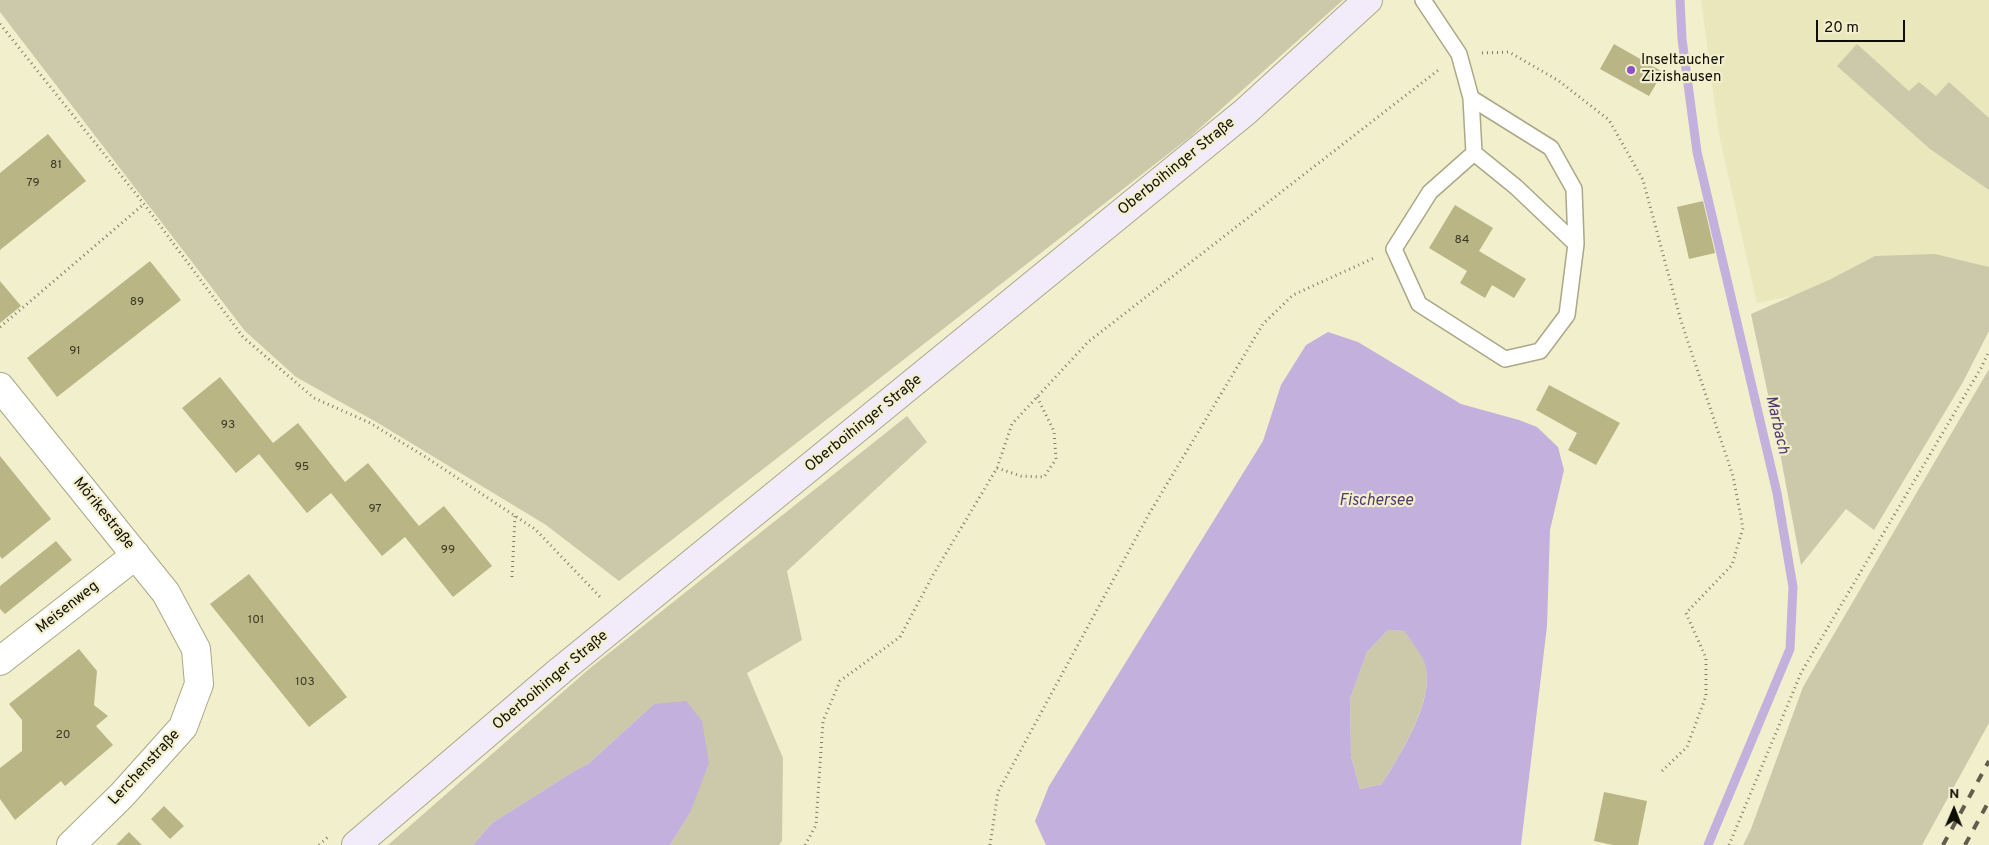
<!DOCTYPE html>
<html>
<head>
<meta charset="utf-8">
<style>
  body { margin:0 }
  #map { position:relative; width:1989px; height:845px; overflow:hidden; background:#f2efcd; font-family:Overpass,sans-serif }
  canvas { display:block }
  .north { position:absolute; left:1929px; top:785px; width:50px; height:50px; -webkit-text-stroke:4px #f2efcd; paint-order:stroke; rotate:1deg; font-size:14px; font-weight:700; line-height:20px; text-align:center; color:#0f0e04 }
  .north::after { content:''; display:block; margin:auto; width:18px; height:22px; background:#0f0e04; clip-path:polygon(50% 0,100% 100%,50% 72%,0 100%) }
  .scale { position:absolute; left:1816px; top:20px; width:89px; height:22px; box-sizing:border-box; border:2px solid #0f0e04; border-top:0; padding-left:6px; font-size:15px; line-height:18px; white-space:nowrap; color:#0f0e04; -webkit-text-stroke:4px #f2efcd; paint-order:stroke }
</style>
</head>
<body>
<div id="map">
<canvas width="1989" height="845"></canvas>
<div class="north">N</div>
<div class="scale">20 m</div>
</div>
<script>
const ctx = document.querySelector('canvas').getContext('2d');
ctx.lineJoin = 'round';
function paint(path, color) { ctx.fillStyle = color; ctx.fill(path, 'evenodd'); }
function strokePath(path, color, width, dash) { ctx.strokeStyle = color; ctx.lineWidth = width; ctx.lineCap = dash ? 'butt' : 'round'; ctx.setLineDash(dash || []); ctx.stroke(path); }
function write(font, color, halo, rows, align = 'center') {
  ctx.font = font + ' Overpass,sans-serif'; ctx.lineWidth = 4.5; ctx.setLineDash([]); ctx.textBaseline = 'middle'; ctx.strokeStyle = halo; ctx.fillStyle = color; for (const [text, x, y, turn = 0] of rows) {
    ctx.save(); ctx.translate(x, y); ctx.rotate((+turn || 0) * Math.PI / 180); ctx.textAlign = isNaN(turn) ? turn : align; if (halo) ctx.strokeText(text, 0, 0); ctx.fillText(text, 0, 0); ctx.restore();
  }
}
const built = new Path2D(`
  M1701,0H1989V306L1831,288L1757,303L1719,135Z`);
const green = new Path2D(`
  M0,0H1343L1190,137L619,581L546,525L378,423L296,377L245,331L0,12Z
  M1857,44L1909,91L1919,82L1936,96L1949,82L1989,118V190L1930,149L1837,66Z
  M1935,254L1989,267V331L1963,382L1874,530L1846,509L1801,565L1777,437L1751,314L1829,280L1875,256Z
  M1989,369V723L1922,845H1743L1751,829L1803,687Z
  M907,416L927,442L787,571L802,640L747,673L783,758L782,841L779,845H670L690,813L654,704L588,764L576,770L492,823L473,845H388L589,669Z
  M1388,630L1404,631C1410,639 1417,648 1422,656C1441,692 1400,754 1382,784L1360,789L1351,756L1350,699L1367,652Z`);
const water = new Path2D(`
  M1328,332L1358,342L1461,404L1519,420L1537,427L1558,447L1564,470L1550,530L1547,626L1521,845H1046L1035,821L1049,786L1263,441L1281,385L1306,345ZM1388,630L1404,631C1410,640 1417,648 1422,657C1441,693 1400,754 1382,784L1360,789L1351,756L1350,699L1367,652Z
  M686,701L702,721L709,763L690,813L670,845H473L492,823L576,770L588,764L654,704Z`);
const stream = new Path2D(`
  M1680,0L1682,39L1697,152L1777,493L1793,587L1790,649L1708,845`);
const building = new Path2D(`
  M1614,44L1663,72L1649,96L1600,69Z
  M48,134L86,181L0,250V173Z
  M1703,201L1715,253L1689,259L1677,207Z
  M1455,205L1493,228L1479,251L1526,279L1514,298L1492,285L1485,298L1460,283L1467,271L1429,248Z
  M150,261L181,300L57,397L27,358Z
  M0,281L21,306L0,323Z
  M220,377L273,443L298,423L345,482L368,463L419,526L444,506L492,566L453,597L405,537L382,556L331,493L307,513L259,454L236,473L182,408Z
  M1549,385L1620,423L1596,465L1568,450L1577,433L1536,410Z
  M0,456L51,519L2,559L0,556Z
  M56,541L72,560L5,614L0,609V586Z
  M249,574L347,697L309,727L210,604Z
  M79,649L97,671L94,705L108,716L96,726L113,745L65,786L61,781L15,820L0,799V768L22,751V720L9,704Z
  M1604,792L1647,801L1638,845H1613L1594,841Z
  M164,806L184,826L170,839L151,819Z
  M129,832L142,845H116Z`);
const path = new Path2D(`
  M0,24L144,204L243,337L314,398L370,423L424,456L535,529L602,599
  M1482,53L1509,52L1559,81L1609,120L1643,180L1681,321L1733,476L1743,528L1732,565L1686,613L1706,658V696L1687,747L1660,773
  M0,327L144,204
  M997,468L1021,476L1044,477L1056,459L1054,431L1037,397
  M512,577L515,516
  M319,845L328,837
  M805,845L816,825L823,721L840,681L900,637L933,575L997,468L1012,424L1088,342L1441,68
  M990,845L998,792L1149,514L1263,324L1293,295L1374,258
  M1729,845L1801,673L1981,368L1989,351`);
const service = new Path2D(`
  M1423,0L1459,54L1471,98L1474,153L1516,187L1576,244L1567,315L1540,351L1505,359L1419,304L1394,249L1430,192L1474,153
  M1471,98L1551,148L1574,189L1576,244`);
const minor = new Path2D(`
  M0,387L166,593L196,649L199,684L183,727L122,795L71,845
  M0,661L136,555`);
const secondary = new Path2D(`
  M356,845L561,670L1245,112L1368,0`);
const rail = new Path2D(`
  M1943,845L1989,761
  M1965,845L1989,801`);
const markers = [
  [1631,70,5,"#8e52c8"]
];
const numberNames = [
  ["81",56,166],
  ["79",33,184],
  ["84",1462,241],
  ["89",137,303],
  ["91",75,352],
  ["93",228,426],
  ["95",302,468],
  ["97",375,510],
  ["99",448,551],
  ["101",256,621],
  ["103",305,683],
  ["20",63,736]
];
const poiNames = [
  ["Inseltaucher",1641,61],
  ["Zizishausen",1641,78]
];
const streetNames = [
  ["Oberboihinger Straße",1177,167,-39],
  ["Oberboihinger Straße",864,424,-39],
  ["Mörikestraße",103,514,51],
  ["Meisenweg",68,608,-38],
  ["Oberboihinger Straße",551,681,-40],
  ["Lerchenstraße",145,768,-47]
];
const waterNames = [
  ["Marbach",1776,425,77],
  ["Fischersee",1376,502]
];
paint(built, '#eae7bd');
paint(green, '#cbc9aa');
paint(water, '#c3b0dc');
strokePath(stream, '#c3b0dc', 9);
paint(building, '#b9b585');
strokePath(service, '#aaa887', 18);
strokePath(minor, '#aaa887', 30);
strokePath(secondary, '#aaa887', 30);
strokePath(path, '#7f7d67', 3, [1, 4]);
strokePath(service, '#fff', 15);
strokePath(minor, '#fff', 28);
strokePath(secondary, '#f2ecfa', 28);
strokePath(rail, '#5f5d4b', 4, [9, 9]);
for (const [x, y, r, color] of markers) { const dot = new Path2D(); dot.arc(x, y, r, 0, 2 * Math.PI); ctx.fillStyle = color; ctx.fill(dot); strokePath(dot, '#f2efcd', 2); }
write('12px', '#3a3824', null, numberNames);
write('15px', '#0f0e04', '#f2efcd', poiNames, 'left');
write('15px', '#0f0e04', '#f2efcd', streetNames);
write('italic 16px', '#52376f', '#f2efcd', waterNames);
</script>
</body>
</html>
